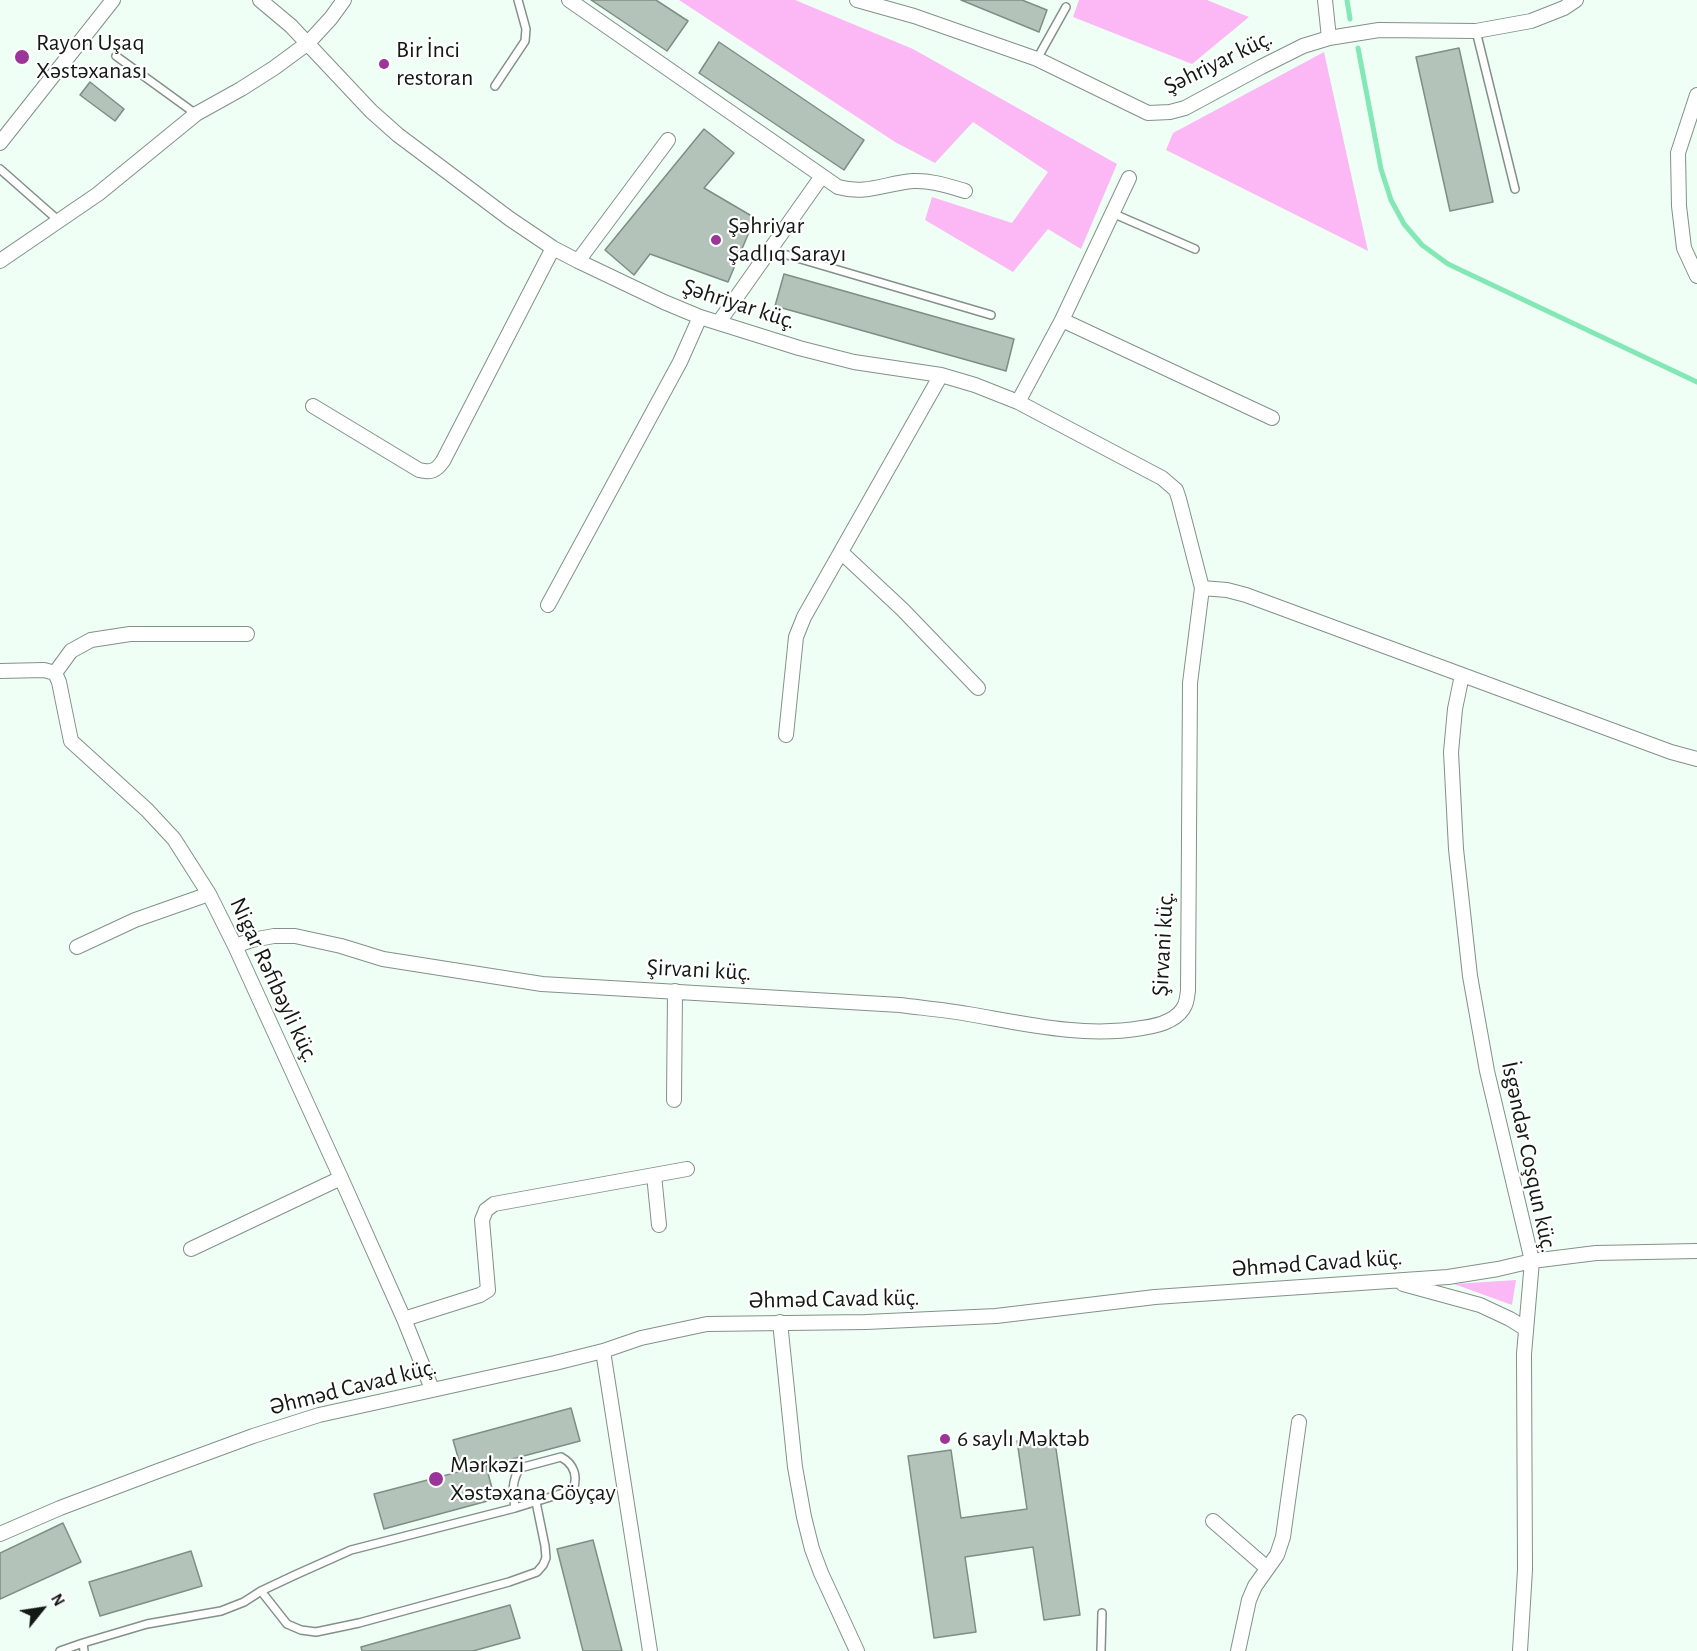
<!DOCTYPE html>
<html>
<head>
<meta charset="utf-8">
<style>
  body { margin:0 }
  #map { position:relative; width:1697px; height:1651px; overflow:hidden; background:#effff5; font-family:"Alegreya Sans",sans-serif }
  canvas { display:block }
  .north { position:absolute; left:12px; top:1579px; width:60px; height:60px; -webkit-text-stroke:4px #fff; paint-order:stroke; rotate:60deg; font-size:16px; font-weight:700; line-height:24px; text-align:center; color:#131915 }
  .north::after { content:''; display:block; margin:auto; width:21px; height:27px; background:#131915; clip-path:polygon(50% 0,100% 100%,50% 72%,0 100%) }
</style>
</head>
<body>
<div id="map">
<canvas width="1697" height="1651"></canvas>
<div class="north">N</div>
</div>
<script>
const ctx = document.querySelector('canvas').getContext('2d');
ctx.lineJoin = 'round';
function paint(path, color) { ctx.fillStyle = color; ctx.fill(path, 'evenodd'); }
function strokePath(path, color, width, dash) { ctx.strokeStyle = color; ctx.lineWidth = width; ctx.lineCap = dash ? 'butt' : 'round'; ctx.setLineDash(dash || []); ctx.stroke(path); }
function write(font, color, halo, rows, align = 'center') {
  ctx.font = font + ' "Alegreya Sans",sans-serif'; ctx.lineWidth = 4.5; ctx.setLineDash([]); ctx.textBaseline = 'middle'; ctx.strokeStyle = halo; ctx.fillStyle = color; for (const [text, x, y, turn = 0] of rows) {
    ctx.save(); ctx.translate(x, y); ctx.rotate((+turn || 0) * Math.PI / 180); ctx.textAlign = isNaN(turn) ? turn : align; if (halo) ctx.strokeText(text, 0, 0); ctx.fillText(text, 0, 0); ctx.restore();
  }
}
const green = new Path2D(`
  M679,0H795L913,49L1117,164L1081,249L1048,229L1013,272L925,220L932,197L1012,223L1048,172L973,122L935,163L895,142Z
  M1079,0H1207L1249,17L1192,64L1073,17Z
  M1324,52L1368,251L1166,150L1173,133Z
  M1516,1280L1512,1305L1454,1284Z`);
const stream = new Path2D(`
  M1347,0L1350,19
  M1358,48L1381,169L1391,200L1404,224L1422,245L1448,264L1697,382`);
const building = new Path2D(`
  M591,0H656L688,21L667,51Z
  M961,0H1022L1047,10L1039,32Z
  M719,42L864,140L844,170L699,73Z
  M1459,48L1493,202L1450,211L1416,57Z
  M90,82L124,109L115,121L80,95Z
  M704,129L734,153L704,188L755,218L728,282L650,254L634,275L605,250Z
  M784,274L1014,339L1006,371L775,306Z
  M571,1408L580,1441L486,1466L495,1499L384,1529L374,1494L462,1471L453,1440Z
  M1054,1435L1080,1615L1044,1620L1033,1547L965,1557L976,1632L934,1638L908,1456L951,1450L961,1518L1027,1509L1017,1441Z
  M63,1523L81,1562L0,1599V1553Z
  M593,1540L622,1651H583L557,1549Z
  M191,1551L202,1586L100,1616L89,1582Z
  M510,1605L520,1638L473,1651H362L361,1647Z`);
const service = new Path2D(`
  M1476,31L1515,189
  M116,56L196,114
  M1037,59L1066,7
  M495,86L525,41L526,29L518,0
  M0,169L59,221
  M1112,213L1195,249
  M770,250L991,315
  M261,1591L287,1624L301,1630L316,1632L359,1623L509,1582L537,1572L543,1565L546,1558L545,1546L536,1502
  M60,1651L83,1643
  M84,1651L83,1643L147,1624L221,1611L244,1602L261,1591L295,1575L351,1550L515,1508L573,1490C578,1476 574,1464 561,1457L520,1468C511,1481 513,1493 515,1508
  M1101,1651L1102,1613`);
const minor = new Path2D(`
  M260,0L291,26L371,111L398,135L510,219L553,248L578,261L664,302L700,317L799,348L854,362L941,375L975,385L1018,402L1162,478L1176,490L1179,499L1202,588
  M569,0L838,187C867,195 886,183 913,181C930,180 948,186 965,191
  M857,0L914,16L1037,59L1148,113L1170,112L1185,108L1261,67L1303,46L1329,38L1379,30L1476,31L1531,21L1564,8L1576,0
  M1325,0L1329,38
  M1697,95L1678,153L1679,206L1684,248L1697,276
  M0,143L113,0
  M0,261L98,194L196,114L241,89L274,68L308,43L331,18L344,0
  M578,261L668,140
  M1062,320L1272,418
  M719,322L822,176
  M1018,402L1062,320L1129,178
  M313,406L419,470C431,473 436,471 443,461L553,248
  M841,552L903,610L978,688
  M548,605L680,362L700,317
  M0,671L44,670L55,673L59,682L71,741L147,810L174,839L209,894L235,946L341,1178L404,1319L432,1389
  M55,673L71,651L91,640L130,634H247
  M1462,675L1455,709L1451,752L1456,849L1470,976L1487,1071L1532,1261L1524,1354L1525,1570L1520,1651
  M786,735L796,637L804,617L941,375
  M235,946L252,940L274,936H295L341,946L383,959L542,984L900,1005C923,1008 946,1010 968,1014C1026,1024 1084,1038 1142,1028C1157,1026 1178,1021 1185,1005C1187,1001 1187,996 1188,991L1190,683L1202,588L1227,590L1246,595L1671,752L1697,759
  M77,947L135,920L209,894
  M674,1100L675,991
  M654,1175L659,1225
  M191,1249L341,1178
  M1403,1284L1480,1305L1510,1319L1526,1329
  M404,1319L480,1295L488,1290L482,1220L486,1210L494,1204L687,1169
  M780,1322L795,1467L804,1517L812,1549L821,1573L857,1651
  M603,1351L650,1651
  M1213,1521L1267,1568
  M0,1534L60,1508L158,1471L253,1436L319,1415L555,1363L603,1351L641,1338L707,1324L866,1322L996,1316L1155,1297L1448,1277L1498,1269L1532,1261L1596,1253L1697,1251
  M1238,1651L1249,1600L1255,1586L1277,1555L1283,1537L1299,1422`);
const markers = [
  [22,57,8,"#9c3598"],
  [384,64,6,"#9c3598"],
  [716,240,6,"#9c3598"],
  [945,1439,6,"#9c3598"],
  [436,1479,8,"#9c3598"]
];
const poiNames = [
  ["Rayon Uşaq",36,43],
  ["Xəstəxanası",36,71],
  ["Bir İnci",396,50],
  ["restoran",396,78],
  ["Şəhriyar",728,226],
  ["Şadlıq Sarayı",728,254],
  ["6 saylı Məktəb",957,1439],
  ["Mərkəzi",450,1465],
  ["Xəstəxana Göyçay",450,1493]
];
const streetNames = [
  ["Şəhriyar küç.",1218,62,-26],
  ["Şəhriyar küç.",739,304,18],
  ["Şirvani küç.",1163,944,-87],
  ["Şirvani küç.",699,970,3],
  ["Nigar Rəfibəyli küç.",274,980,65],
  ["İsgəndər Coşqun küç.",1529,1157,78],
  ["Əhməd Cavad küç.",1317,1263,-4],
  ["Əhməd Cavad küç.",834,1299,-1],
  ["Əhməd Cavad küç.",353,1387,-14]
];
paint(green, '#fbb8f5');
strokePath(stream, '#83e8b5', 5);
paint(building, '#b3c3ba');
strokePath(building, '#7f8e85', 1.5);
strokePath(service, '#839189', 10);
strokePath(minor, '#839189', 16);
strokePath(service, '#fff', 7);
strokePath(minor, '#fff', 14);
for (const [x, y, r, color] of markers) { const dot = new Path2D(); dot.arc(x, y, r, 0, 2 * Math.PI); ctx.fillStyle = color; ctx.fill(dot); strokePath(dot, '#fff', 2); }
write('24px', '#131915', '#fff', poiNames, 'left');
write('24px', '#131915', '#fff', streetNames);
</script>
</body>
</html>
